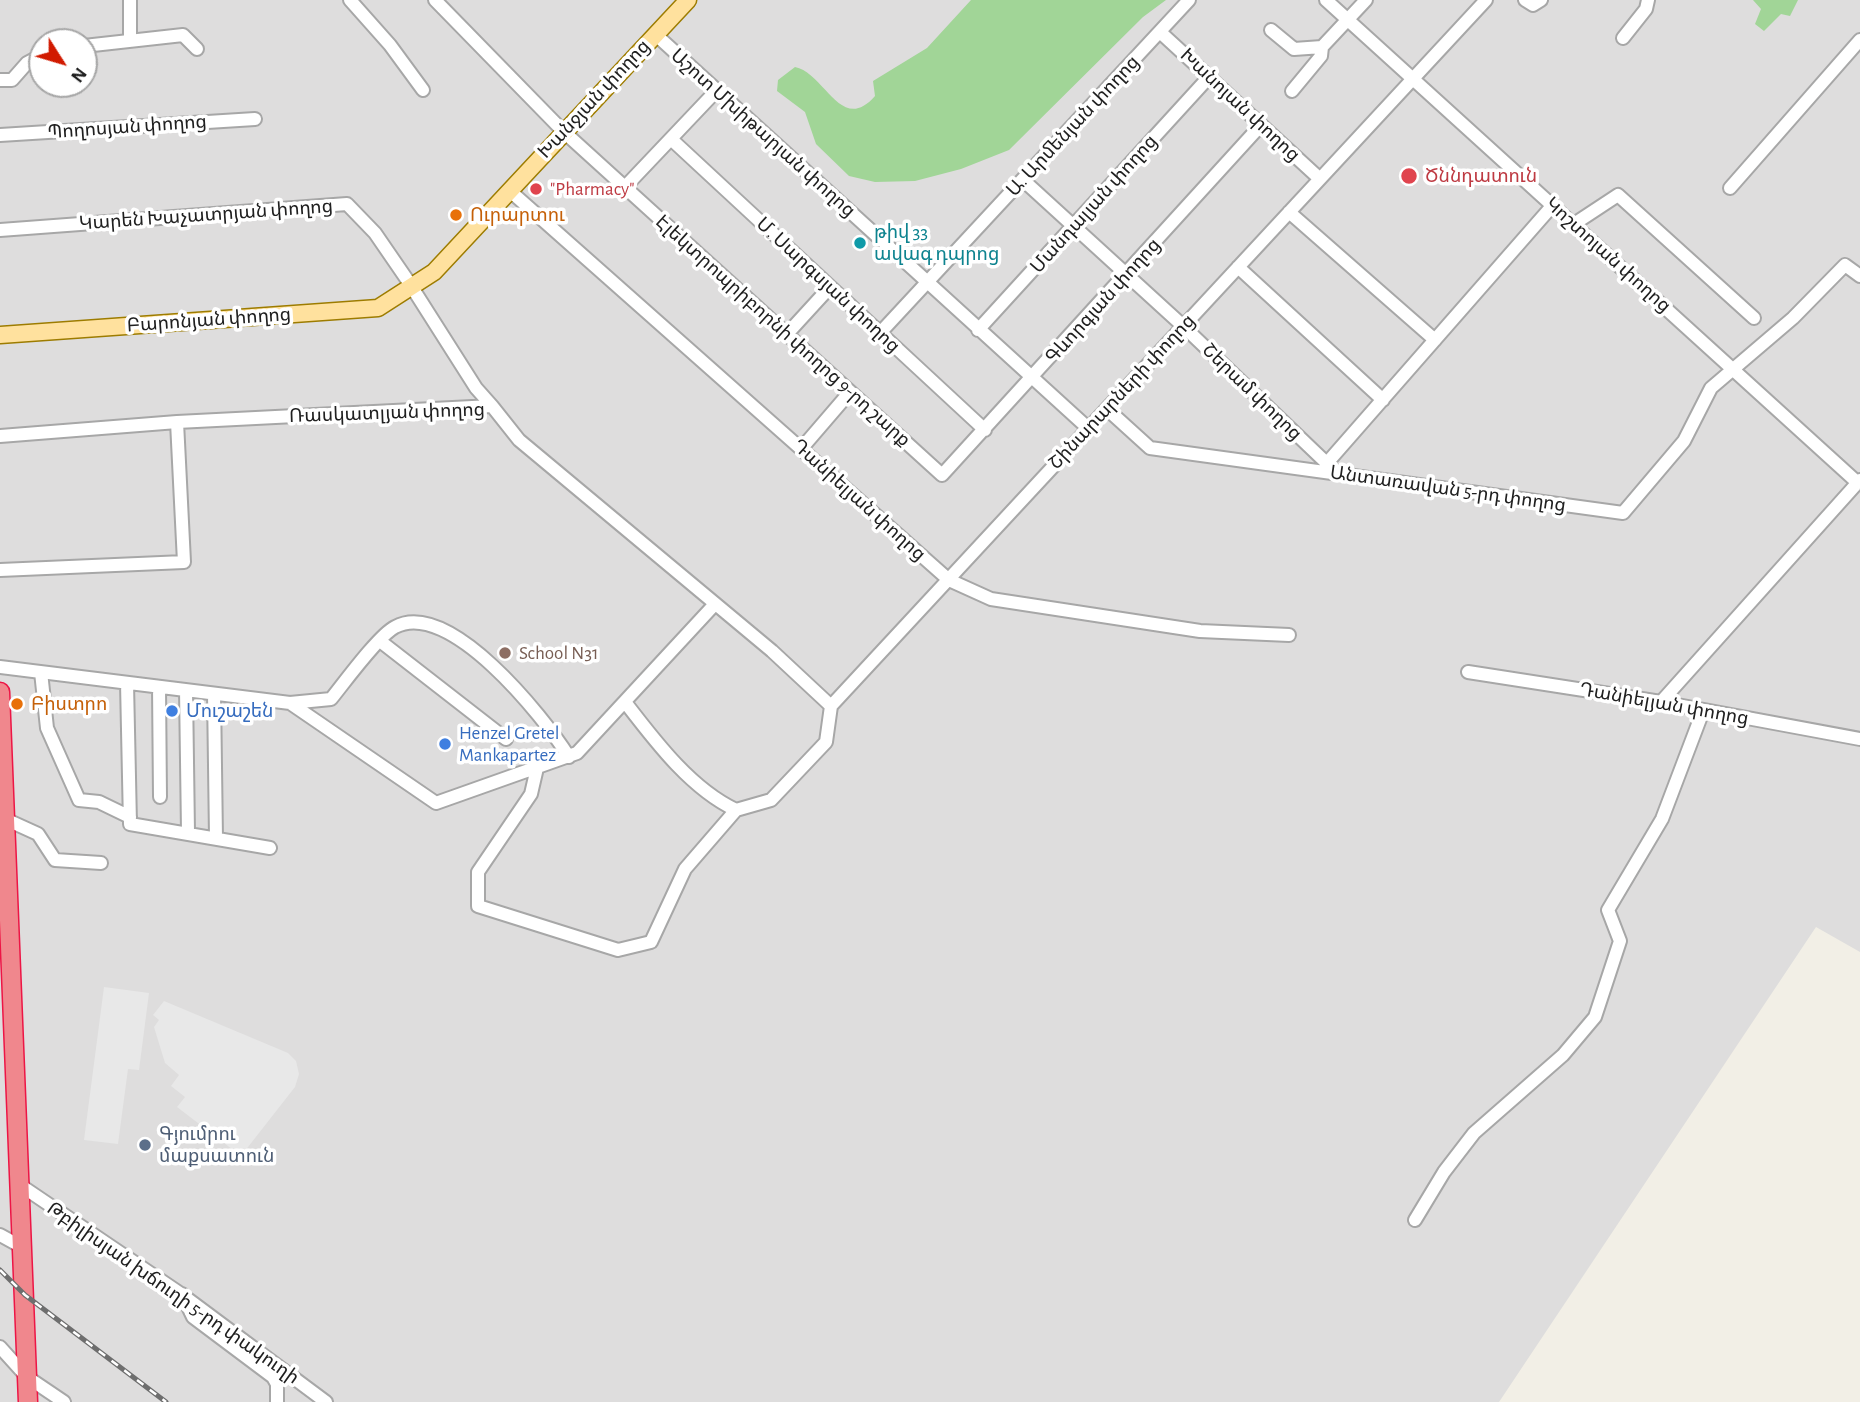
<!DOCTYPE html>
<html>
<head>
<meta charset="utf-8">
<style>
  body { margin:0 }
  #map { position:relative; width:1860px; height:1402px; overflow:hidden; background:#f2efe6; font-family:"Alegreya Sans",sans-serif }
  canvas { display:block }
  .north { position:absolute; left:28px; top:28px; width:70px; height:70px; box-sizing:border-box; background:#fff; border:2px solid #a6a6a6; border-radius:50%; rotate:127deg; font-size:19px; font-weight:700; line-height:28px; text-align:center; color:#202020 }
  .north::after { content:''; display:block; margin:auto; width:24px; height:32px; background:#d11a00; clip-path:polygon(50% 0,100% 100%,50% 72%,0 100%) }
</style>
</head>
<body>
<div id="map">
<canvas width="1860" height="1402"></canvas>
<div class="north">N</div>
</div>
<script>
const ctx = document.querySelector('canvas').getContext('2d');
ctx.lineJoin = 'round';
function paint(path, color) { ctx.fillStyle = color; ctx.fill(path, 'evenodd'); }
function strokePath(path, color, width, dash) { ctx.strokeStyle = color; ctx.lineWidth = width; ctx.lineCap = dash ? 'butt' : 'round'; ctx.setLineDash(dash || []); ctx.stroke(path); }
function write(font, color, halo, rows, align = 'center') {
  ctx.font = font + ' "Alegreya Sans","Noto Sans Armenian",sans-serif'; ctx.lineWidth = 7; ctx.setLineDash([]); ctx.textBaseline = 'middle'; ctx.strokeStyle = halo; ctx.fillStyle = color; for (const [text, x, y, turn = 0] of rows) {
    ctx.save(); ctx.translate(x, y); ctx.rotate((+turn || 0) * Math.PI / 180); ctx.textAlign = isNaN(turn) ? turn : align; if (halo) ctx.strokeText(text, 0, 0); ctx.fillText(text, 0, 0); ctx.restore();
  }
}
const residential = new Path2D(`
  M0,0H1860V952L1816,927L1499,1402H0ZM42,42H84V84H42Z`);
const forest = new Path2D(`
  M971,0H1166L1143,17L1009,150L961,169L915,181L875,182L849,176L816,144L805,112L777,91L778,80L795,67C825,73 841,135 875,96L873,81L927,48Z
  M1753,0H1798L1790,16L1781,14L1764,31L1755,24L1761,9Z`);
const parking = new Path2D(`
  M104,987L149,993L139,1070L128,1069L118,1144L84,1140Z
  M164,1001L288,1053L296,1061L299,1074L295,1087L241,1156L177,1107L185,1097L171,1086L179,1075L165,1063L154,1027L159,1020L153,1015Z`);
const minor = new Path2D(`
  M350,0L390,45L423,90
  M435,0L563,131L942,475L1261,125
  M1326,0L1858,483
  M1525,0L1533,5L1541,0
  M1271,30L1294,49L1322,47
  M1160,32L1320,179
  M655,34L1089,429
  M1623,38L1646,9L1648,0
  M130,41V0
  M84,46L183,35L197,49
  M0,80H12L27,63L42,55
  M1292,91L1321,56L1322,47L1366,0
  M0,135L255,119
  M671,139L985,430
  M1023,180L1183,326L1338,474
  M625,187L717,90
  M1730,188L1860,40
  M509,190L949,580L991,599L1200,631L1289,635
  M1289,212L1435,340
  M1574,224L1618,195L1754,318
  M0,230L347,204L375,233L408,281L476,388L492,406
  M1238,267L1383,400
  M978,330L1209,77
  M880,333L1189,0
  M787,334L830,287
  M1107,409L1150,448L1623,513L1684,441L1711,388L1793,318L1845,265L1860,276
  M0,436L177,422L492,406L519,440L772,651L831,706
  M801,449L850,392
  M1327,463L1553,205
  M0,570L184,562L177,422
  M380,641L506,739
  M0,667L290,703L436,803L577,753L715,604
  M41,672L47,728L79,800L99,802L130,817
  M1468,672L1661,702L1860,739
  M127,683L130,824L270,848
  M159,687L160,797
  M186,690L188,832
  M214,694L216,838
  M625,702C655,741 691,789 736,810L771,800L826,742L831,706
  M1661,702L1860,480
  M290,703L331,699C344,683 379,635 395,627C449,598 543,716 569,757
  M831,706L1486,0
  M537,768L531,794L478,872V906L618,950L651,942L685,869L736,810
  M5,819L38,834L55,860L101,863
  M20,1185L181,1294L326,1402
  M1415,1220L1444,1172L1474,1133L1563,1055L1595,1017L1620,941L1608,910L1662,819L1703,711
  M0,1235L22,1247
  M182,1294L193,1317L273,1377L277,1384V1402
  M0,1347L27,1377L64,1402`);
const major = new Path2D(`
  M0,335L378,308L434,272L688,0`);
const highway = new Path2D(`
  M0,692L28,1402`);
const rail = new Path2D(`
  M0,1270L25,1295L166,1402`);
const markers = [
  [1409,176,9,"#e0444e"],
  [536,189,7,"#e0444e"],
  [456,215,7,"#e8710a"],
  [860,243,7,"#0f9aa8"],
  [505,653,7,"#8d6e63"],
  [17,704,7,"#e8710a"],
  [172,711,7,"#3f7fe0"],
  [445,744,7,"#3f7fe0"],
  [145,1145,7,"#5c6f8a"]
];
const streetNames = [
  ["Խանջյան փողոց",594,99,-47],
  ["Խանոյան փողոց",1240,105,43],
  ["Ա. Արմենյան փողոց",1073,126,-47],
  ["Պողոսյան փողոց",127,127,-4],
  ["Աշոտ Մխիթարյան փողոց",763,133,42],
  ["Մանդալյան փողոց",1094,204,-48],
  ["Կարեն Խաչատրյան փողոց",206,215,-4],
  ["Կոշտոյան փողոց",1608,255,42],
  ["Մ. Սարգսյան փողոց",828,285,43],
  ["Գևորգյան փողոց",1103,301,-48],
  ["Բարոնյան փողոց",209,320,-4],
  ["Էլեկտրոպրիբորնի փողոց 9-րդ շարք",783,331,42],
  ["Շինարարների փողոց",1122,392,-47],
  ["Շերամ փողոց",1252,392,44],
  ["Ռասկատլյան փողոց",387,413,-2],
  ["Անտառավան 5-րդ փողոց",1448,489,8],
  ["Դանիելյան փողոց",859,500,42],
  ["Դանիելյան փողոց",1664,704,10],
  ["Թբիլիսյան խճուղի 5-րդ փակուղի",173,1293,35]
];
const healthNames = [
  ["Ծննդատուն",1425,176],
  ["\"Pharmacy\"",550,189]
];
const foodNames = [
  ["Ուրարտու",470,215],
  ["Բիստրո",31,704]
];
const cultureNames = [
  ["թիվ 33",874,232],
  ["ավագ դպրոց",874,254]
];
const educationNames = [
  ["School N31",519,653]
];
const shopNames = [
  ["Մուշաշեն",186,711],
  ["Henzel Gretel",459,733],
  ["Mankapartez",459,755]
];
const serviceNames = [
  ["Գյումրու",159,1134],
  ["մաքսատուն",159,1156]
];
paint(residential, '#dedddd');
paint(forest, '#a1d597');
paint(parking, '#e8e8e8');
strokePath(minor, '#a7a7a7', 16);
strokePath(major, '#9d7c00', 19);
strokePath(highway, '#ed1545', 21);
strokePath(minor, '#fff', 12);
strokePath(major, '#ffe19e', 16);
strokePath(highway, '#f0878d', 18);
strokePath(rail, '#6e6e6e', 5);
strokePath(rail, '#fff', 2.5, [8]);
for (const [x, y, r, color] of markers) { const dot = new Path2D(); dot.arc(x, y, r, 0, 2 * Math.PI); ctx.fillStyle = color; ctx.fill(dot); strokePath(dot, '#fff', 2.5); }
write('19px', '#202020', '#fff', streetNames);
write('19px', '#be3a42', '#fff', healthNames, 'left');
write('19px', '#c56008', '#fff', foodNames, 'left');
write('19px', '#0d838f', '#fff', cultureNames, 'left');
write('19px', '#785e54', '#fff', educationNames, 'left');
write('19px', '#366cbe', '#fff', shopNames, 'left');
write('19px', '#4e5e75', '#fff', serviceNames, 'left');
</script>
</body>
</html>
